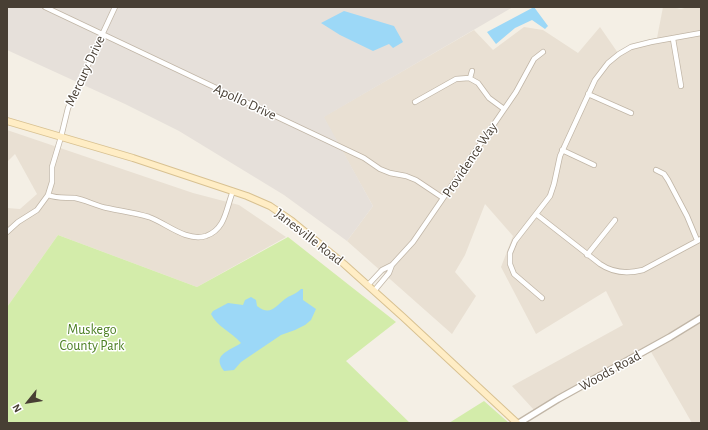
<!DOCTYPE html>
<html>
<head>
<meta charset="utf-8">
<style>
  body { margin:0 }
  #map { position:relative; width:708px; height:430px; overflow:hidden; background:#f4efe5; font-family:"Alegreya Sans",sans-serif }
  canvas { display:block }
  .frame { position:absolute; inset:0; border:8px solid #483f34; pointer-events:none }
  .north { position:absolute; left:8px; top:382px; width:40px; height:40px; -webkit-text-stroke:3px #fff; paint-order:stroke; rotate:240deg; font-size:11px; font-weight:700; line-height:16px; text-align:center; color:#483f34 }
  .north::after { content:''; display:block; margin:auto; width:14px; height:18px; background:#483f34; clip-path:polygon(50% 0,100% 100%,50% 72%,0 100%) }
</style>
</head>
<body>
<div id="map">
<canvas width="708" height="430"></canvas>
<div class="frame"></div>
<div class="north">N</div>
</div>
<script>
const ctx = document.querySelector('canvas').getContext('2d');
ctx.lineJoin = 'round';
function paint(path, color) { ctx.fillStyle = color; ctx.fill(path, 'evenodd'); }
function strokePath(path, color, width, dash) { ctx.strokeStyle = color; ctx.lineWidth = width; ctx.lineCap = dash ? 'butt' : 'round'; ctx.setLineDash(dash || []); ctx.stroke(path); }
function write(font, color, halo, rows, align = 'center') {
  ctx.font = font + ' "Alegreya Sans",sans-serif'; ctx.lineWidth = 3; ctx.setLineDash([]); ctx.textBaseline = 'middle'; ctx.strokeStyle = halo; ctx.fillStyle = color; for (const [text, x, y, turn = 0] of rows) {
    ctx.save(); ctx.translate(x, y); ctx.rotate((+turn || 0) * Math.PI / 180); ctx.textAlign = isNaN(turn) ? turn : align; if (halo) ctx.strokeText(text, 0, 0); ctx.fillText(text, 0, 0); ctx.restore();
  }
}
const residential = new Path2D(`
  M663,7H671L681,9L688,7H701V315L534,410L512,386L623,325L606,291L536,334L501,267L513,236L485,204L465,255L455,272L476,296L452,334L347,241L373,206L323,117L474,30L493,50L524,27L543,30L578,53L600,27L618,53L629,46L657,38Z
  M7,130L193,193L239,205L286,237L197,287L58,235L7,307V208L20,209L37,194L15,154L7,162Z
  M701,320V423H692L650,350Z`);
const industrial = new Path2D(`
  M7,7H513L324,117L373,206L347,241L284,195L179,131L125,104L7,50Z`);
const green = new Path2D(`
  M58,235L197,287L288,237L396,322L346,361L410,423H7V307Z
  M484,401L509,423H449Z`);
const water = new Path2D(`
  M534,7L548,26L545,29L532,20L515,28L496,44L487,32Z
  M344,11L394,26L403,42L393,48L389,44L373,51L340,35L321,23Z
  M301,289H303V300L316,309L311,320L305,325L295,330L281,335L241,362L234,370L224,371C211,354 230,351 241,343C232,332 217,327 211,314L213,311L228,303L243,305L245,300L251,297L256,300L257,306C270,316 275,307 285,299C290,295 295,295 301,289Z`);
const minor = new Path2D(`
  M45,7L364,158L380,169L390,173L406,176L416,180L443,198
  M673,39L681,86
  M470,78L472,71
  M588,94L631,113
  M415,102L456,79L469,78L478,83L489,98L504,109
  M562,150L594,165
  M656,170L664,174L668,180L687,216L697,240
  M48,195C58,199 66,197 75,198C86,200 96,206 107,208C121,211 135,213 149,217C166,223 186,242 206,236C226,229 226,208 233,191
  M536,214L600,264C613,273 627,274 643,270L701,239
  M7,232L18,222L37,210L48,195L52,182V167L61,137L68,108L115,7
  M587,255L615,220
  M368,285L382,270L392,265L413,242L516,92L534,59L543,52
  M374,291L389,273L392,265
  M542,298L514,274L510,264V253L515,241L550,196L554,184L560,156L595,80L608,63L619,54L631,47L651,42L701,33`);
const tertiary = new Path2D(`
  M519,423L558,399L670,337L701,318`);
const secondary = new Path2D(`
  M7,121L133,158L247,196L270,206L292,221L344,264L403,317L517,423`);
const streetNames = [
  ["Mercury Drive",85,71,-65],
  ["Apollo Drive",245,102,25],
  ["Providence Way",470,160,-56],
  ["Janesville Road",309,237,38],
  ["Woods Road",610,371,-29]
];
const parkNames = [
  ["Muskego",92,330],
  ["County Park",92,346]
];
paint(residential, '#e9e0d3');
paint(industrial, '#e6e0da');
paint(green, '#d3ecaa');
paint(water, '#9cd8f7');
strokePath(minor, '#c1b6a7', 6);
strokePath(tertiary, '#c1b6a7', 8);
strokePath(secondary, '#d8c191', 8);
strokePath(minor, '#fff', 4.5);
strokePath(tertiary, '#fff', 5.5);
strokePath(secondary, '#ffedc5', 6);
write('14px', '#483f34', '#fff', streetNames);
write('14px', '#4b7f22', '#fff', parkNames);
</script>
</body>
</html>
